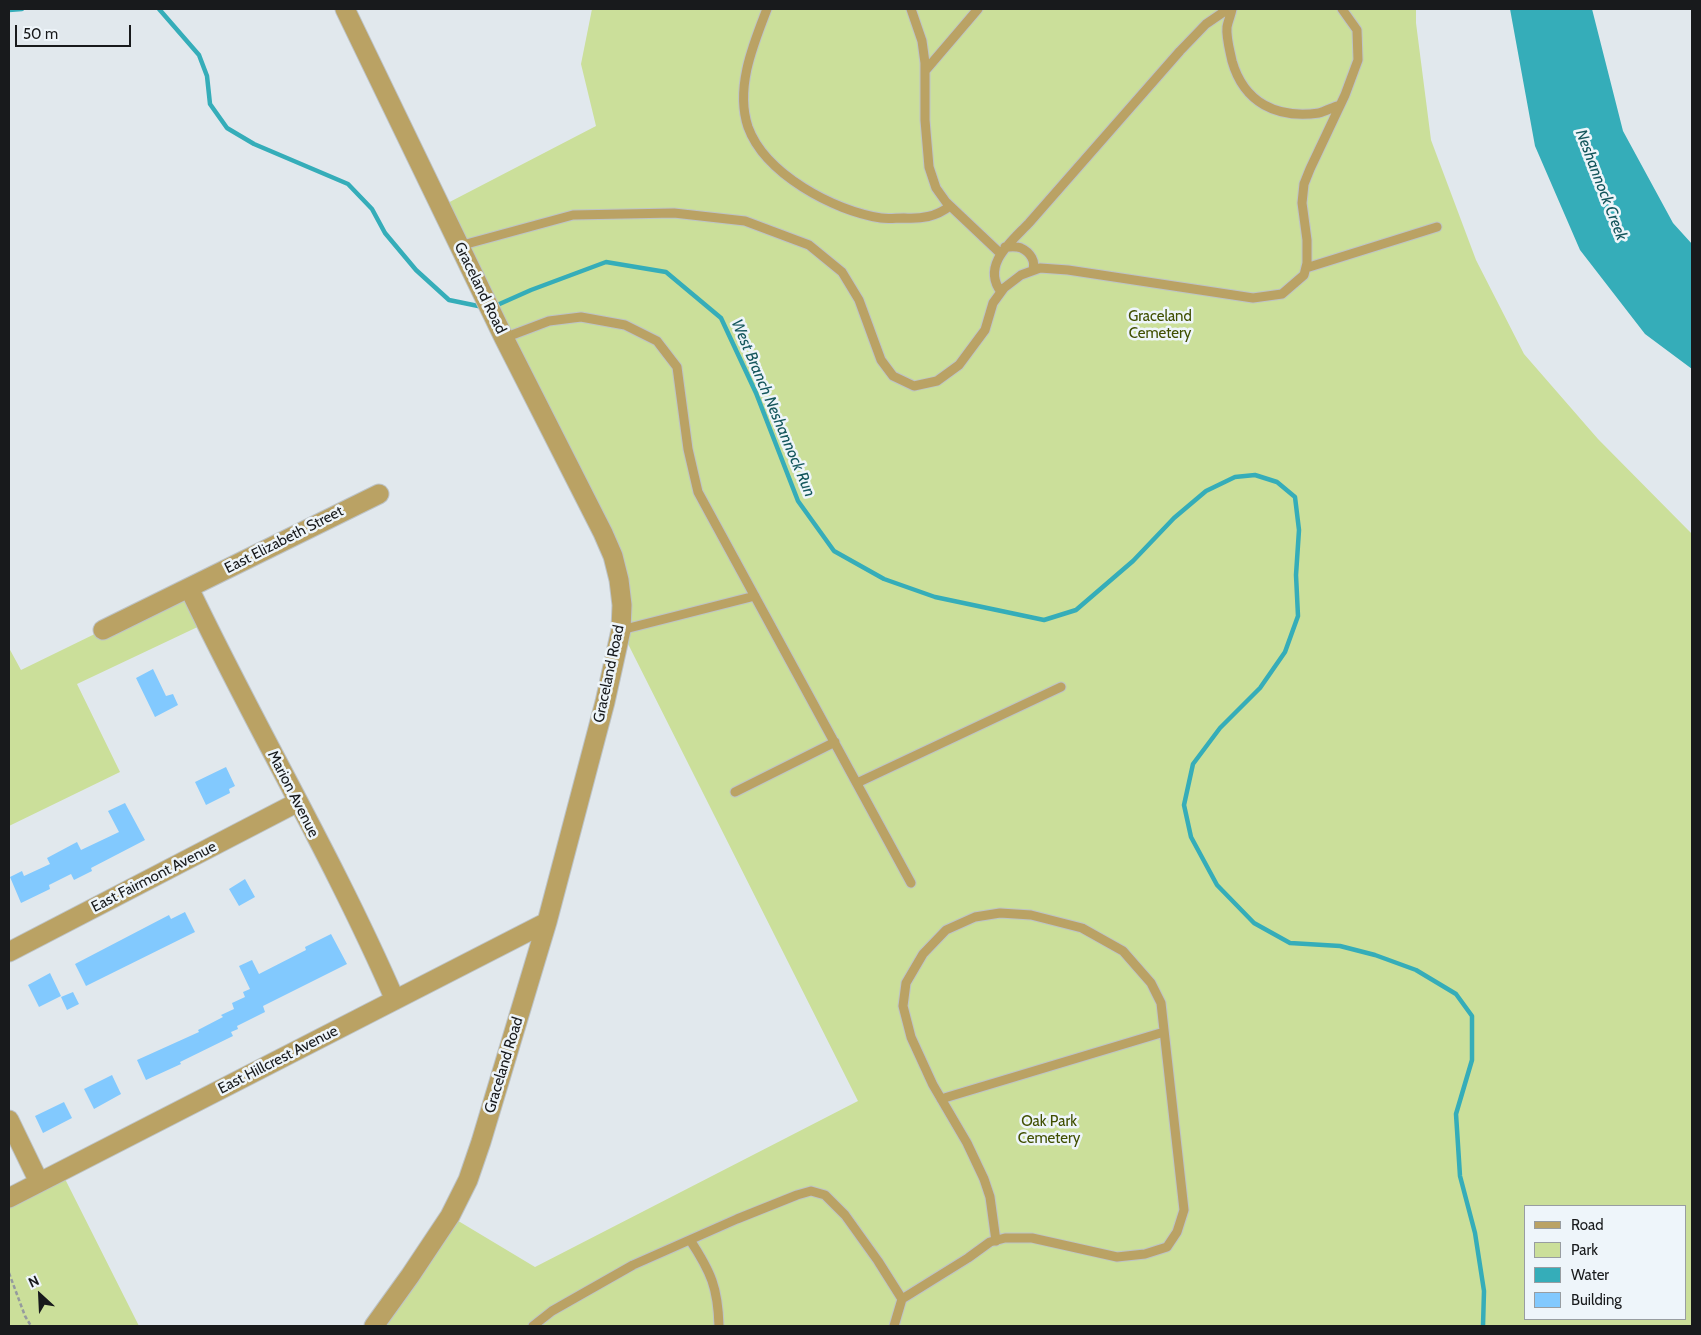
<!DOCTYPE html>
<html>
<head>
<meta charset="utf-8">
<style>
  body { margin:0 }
  #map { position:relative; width:1701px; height:1335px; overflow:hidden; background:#e1e8ed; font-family:Cabin,sans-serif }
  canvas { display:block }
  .frame { position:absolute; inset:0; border:10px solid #181a1c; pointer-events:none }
  .legend { position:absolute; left:1524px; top:1205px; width:162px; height:115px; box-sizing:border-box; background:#eef5fa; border:1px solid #989da1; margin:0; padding:6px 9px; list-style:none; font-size:15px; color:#181a1c }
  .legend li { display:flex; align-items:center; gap:10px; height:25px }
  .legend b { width:25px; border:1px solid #989da1 }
  .north { position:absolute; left:15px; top:1270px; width:50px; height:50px; -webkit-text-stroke:4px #eef5fa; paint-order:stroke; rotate:335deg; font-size:14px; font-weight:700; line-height:20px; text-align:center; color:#181a1c }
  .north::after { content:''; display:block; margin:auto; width:18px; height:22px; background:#181a1c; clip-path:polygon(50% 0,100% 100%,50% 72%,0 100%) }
  .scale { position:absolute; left:15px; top:25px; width:116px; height:22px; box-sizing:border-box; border:2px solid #181a1c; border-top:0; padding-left:6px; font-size:15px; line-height:18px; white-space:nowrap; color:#181a1c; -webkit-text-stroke:4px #eef5fa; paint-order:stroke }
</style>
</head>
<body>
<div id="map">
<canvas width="1701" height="1335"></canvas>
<div class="frame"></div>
<ul class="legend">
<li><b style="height:6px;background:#baa264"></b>Road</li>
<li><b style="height:14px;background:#cbdf9a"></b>Park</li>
<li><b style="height:14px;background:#35adb9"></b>Water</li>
<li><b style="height:14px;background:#82c9fe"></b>Building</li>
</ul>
<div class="north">N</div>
<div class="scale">50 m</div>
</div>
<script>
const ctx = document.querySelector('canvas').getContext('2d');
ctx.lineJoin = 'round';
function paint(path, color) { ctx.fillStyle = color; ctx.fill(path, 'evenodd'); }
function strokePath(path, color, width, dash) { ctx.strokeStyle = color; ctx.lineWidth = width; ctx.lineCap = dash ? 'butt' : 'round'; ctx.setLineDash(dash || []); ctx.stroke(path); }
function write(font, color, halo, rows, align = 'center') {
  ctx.font = font + ' Cabin,sans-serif'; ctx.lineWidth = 5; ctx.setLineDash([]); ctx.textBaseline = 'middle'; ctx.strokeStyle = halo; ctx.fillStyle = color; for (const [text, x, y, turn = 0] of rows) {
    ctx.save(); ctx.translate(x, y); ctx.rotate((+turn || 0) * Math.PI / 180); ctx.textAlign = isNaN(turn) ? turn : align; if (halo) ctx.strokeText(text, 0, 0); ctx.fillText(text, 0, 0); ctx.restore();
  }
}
const green = new Path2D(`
  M592,9H1416V23L1431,140L1476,260L1524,354L1598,439L1692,534V1326H374L450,1216L535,1267L858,1101L621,630L619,580L440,207L596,126L581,64ZM1525,1206H1685V1319H1525Z
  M189,588L206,623L77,684L120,772L9,826V648L21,670Z
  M61,1171L139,1326H9V1198Z`);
const water = new Path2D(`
  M1510,9H1592L1623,131L1673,223L1692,244V369L1645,334L1580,250L1535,146Z`);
const stream = new Path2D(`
  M159,9L199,55L207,76L210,104L227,128L254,144L348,184L372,209L385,233L416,270L449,300L483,307
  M9,10L22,9
  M495,306L531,290L606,262L666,272L721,318L756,393L798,501L834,551L884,579L935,597L1044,620L1076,610L1133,561L1174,518L1206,491L1235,477L1255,475L1277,482L1295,497L1299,530L1296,575L1298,616L1285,652L1260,688L1220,728L1193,764L1184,805L1191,837L1217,885L1254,923L1290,943L1340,946L1375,955L1416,970L1456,994L1472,1016V1060L1456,1114L1460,1176L1475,1233L1484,1291L1483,1326`);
const building = new Path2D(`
  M153,669L166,696L173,694L178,705L155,717L136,678Z
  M226,767L235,786L229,789L230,793L206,805L195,782Z
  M125,803L145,840L91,868L92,871L74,880L71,874L49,885L50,889L21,903L10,877L22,871L24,876L50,864L47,858L77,842L81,850L119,832L108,811Z
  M245,879L255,897L239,906L229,889Z
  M185,912L195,932L86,986L75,964L169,915L171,919Z
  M331,934L347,964L263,1006L265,1012L237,1026L238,1029L231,1032L233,1036L180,1062L181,1064L146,1080L137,1060L199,1032L198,1030L223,1017L221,1015L234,1009L232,1003L245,997L243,992L250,989L239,966L252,960L259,974L306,950L305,947Z
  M50,973L61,996L39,1007L28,985Z
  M73,992L79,1004L67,1010L61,997Z
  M112,1075L121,1094L94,1109L84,1089Z
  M64,1102L72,1118L43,1133L35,1116Z`);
const path = new Path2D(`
  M9,1273L25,1316L31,1326`);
const lane = new Path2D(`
  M767,9C753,45 735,88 748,127C765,174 834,211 881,218C888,219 896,218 904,218C921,219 936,217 950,206
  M911,9L922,41L925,63V120L929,167L936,188L946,202L1001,254
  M1232,9C1231,15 1228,21 1227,27C1226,38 1230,51 1232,61C1244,103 1277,119 1319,113C1326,111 1333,107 1340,105
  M925,71L978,9
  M459,246L573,215L674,213L745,221L809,245L842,272L859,300L881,360L893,376L914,386L937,381L959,365L985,330L993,303L1004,288L1021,275L1040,268L1068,270L1253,298L1282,294L1304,275L1307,263V240L1302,203L1304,184L1310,169L1345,95L1358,60L1357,30L1342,9
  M1005,247C1010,247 1017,246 1021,248C1030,252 1037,262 1032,271
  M1306,268L1437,227
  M1001,292C981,265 1011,242 1029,223L1180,51L1206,24L1228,9
  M504,338L549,321L581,317L625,325L657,341L677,367L688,449L698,492L911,883
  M621,630L755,596
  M857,783L1061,687
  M735,792L835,742
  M941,1099L1164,1032
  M690,1240C711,1272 718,1288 719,1326
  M902,1299L968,1258L990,1242L1005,1238H1032L1117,1257L1145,1254L1167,1247L1177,1232L1184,1210L1161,1003L1151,983L1123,951L1082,928L1031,915L1000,913L975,917L946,930L923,954L906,983L903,1006L911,1037L933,1085L967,1143L984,1179L990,1197L996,1241
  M533,1326L552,1311L633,1265L737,1219L797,1195L811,1191L825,1195L845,1215L878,1261L902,1299L894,1326`);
const street = new Path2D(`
  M345,9L504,338L603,533L613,556L619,580L622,605L621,630L605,702L547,922L481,1142L468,1180L450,1216L410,1276L374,1326
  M189,588C255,727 334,859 395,1000
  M103,630L379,494
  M9,952L298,802
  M9,1120L39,1182
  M9,1198L547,922`);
const streetNames = [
  ["Graceland Road",480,288,64],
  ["East Elizabeth Street",284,540,-27],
  ["Graceland Road",609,674,-78],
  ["Marion Avenue",293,794,63],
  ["East Fairmont Avenue",154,877,-27],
  ["East Hillcrest Avenue",278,1060,-27],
  ["Graceland Road",504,1065,-73]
];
const parkNames = [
  ["Graceland",1160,317],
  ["Cemetery",1160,334],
  ["Oak Park",1049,1122],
  ["Cemetery",1049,1139]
];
const waterNames = [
  ["Neshannock Creek",1601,185,69],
  ["West Branch Neshannock Run",773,408,67]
];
paint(green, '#cbdf9a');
paint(water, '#35adb9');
strokePath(stream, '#35adb9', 4.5);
paint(building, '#82c9fe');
strokePath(lane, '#bdc3c7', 11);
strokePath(street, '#bdc3c7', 21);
strokePath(path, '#959a9e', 2.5, [4, 2.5]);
strokePath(lane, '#baa264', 9);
strokePath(street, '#baa264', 19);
write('15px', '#181a1c', '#eef5fa', streetNames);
write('15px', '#404f01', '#eef5fa', parkNames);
write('italic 16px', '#14565c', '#eef5fa', waterNames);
</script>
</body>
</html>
